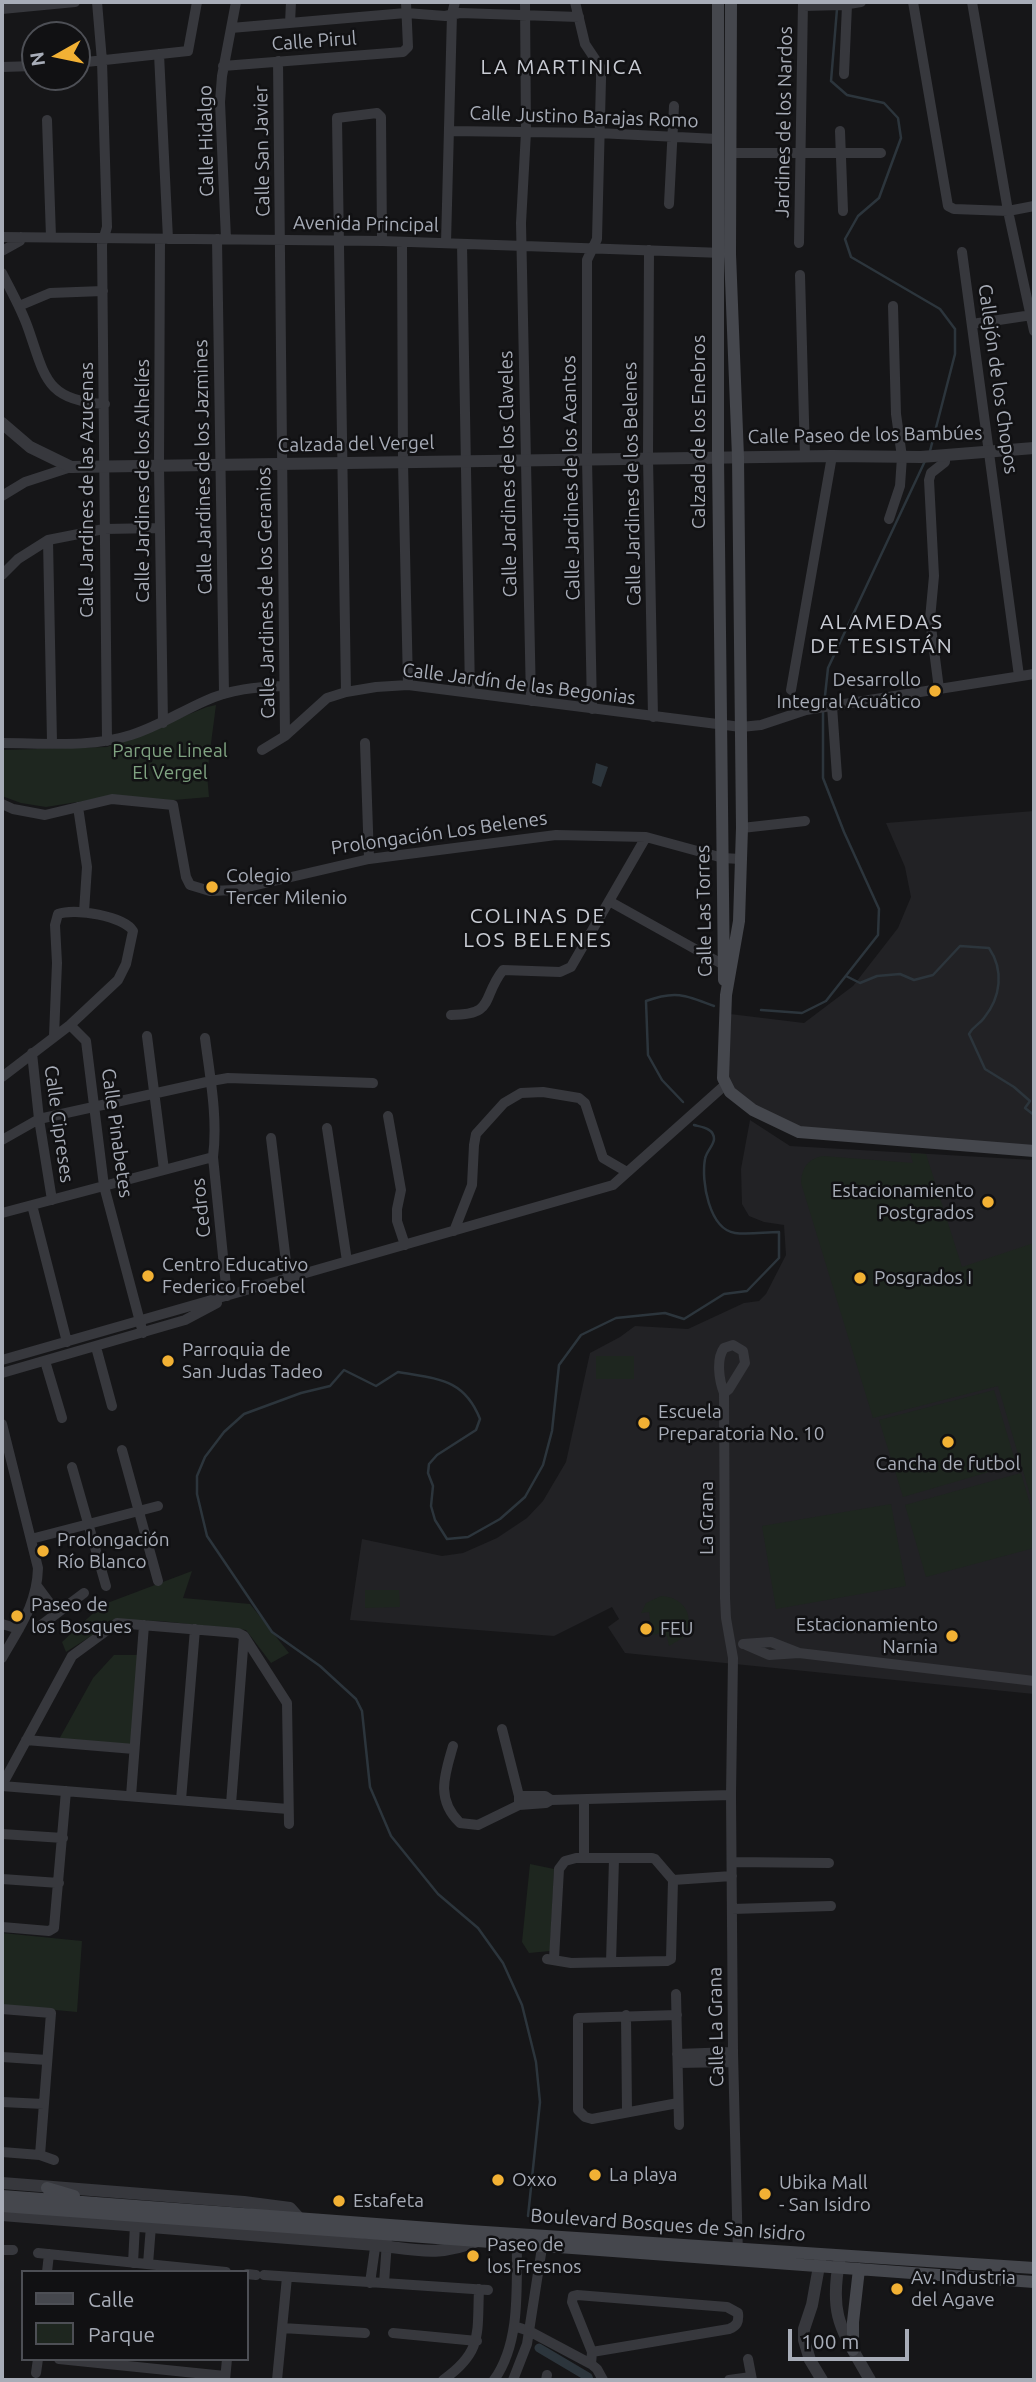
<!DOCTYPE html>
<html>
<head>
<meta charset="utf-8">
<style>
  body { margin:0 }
  #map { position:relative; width:1036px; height:2382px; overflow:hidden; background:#161618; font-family:Ubuntu,sans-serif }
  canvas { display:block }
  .frame { position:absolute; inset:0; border:4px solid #a8adb8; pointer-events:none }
  .legend { position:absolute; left:21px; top:2270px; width:228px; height:91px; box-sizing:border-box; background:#111113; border:2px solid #4d4f55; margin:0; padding:9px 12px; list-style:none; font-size:21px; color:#a8adb8 }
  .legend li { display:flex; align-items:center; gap:14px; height:35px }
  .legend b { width:35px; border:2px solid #4d4f55 }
  .north { position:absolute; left:21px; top:21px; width:70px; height:70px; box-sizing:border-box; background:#111113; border:2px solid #4d4f55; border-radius:50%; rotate:261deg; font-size:19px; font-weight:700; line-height:28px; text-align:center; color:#a8adb8 }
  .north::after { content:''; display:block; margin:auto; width:24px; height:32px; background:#f2b134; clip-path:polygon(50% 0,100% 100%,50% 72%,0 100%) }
  .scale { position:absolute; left:788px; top:2329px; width:121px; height:32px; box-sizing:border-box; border:4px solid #a8adb8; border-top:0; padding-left:9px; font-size:21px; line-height:24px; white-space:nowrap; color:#a8adb8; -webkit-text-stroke:5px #111113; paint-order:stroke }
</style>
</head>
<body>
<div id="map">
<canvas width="1036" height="2382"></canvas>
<div class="frame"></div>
<ul class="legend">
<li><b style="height:9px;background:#45474d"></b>Calle</li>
<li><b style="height:19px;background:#1e261f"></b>Parque</li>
</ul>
<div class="north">N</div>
<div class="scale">100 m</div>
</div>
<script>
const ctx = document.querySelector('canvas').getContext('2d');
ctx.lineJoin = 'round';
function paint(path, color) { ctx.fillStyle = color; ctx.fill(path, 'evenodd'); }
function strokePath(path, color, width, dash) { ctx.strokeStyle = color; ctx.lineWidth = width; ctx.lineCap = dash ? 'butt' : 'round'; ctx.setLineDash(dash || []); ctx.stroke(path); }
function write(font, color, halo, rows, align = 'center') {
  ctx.font = font + ' Ubuntu,sans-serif'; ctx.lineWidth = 5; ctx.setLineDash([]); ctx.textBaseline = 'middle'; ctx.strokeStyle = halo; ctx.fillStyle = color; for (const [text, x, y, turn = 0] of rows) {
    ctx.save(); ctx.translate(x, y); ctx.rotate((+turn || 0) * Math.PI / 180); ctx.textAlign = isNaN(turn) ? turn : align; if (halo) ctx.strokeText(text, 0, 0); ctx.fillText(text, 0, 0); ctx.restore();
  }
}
const built = new Path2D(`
  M1034,811V1147L800,1130L733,1093L728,1078L730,1014L804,1023L853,986L898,928L911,897L905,867L886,823Z
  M750,1120L790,1146L1034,1160V1694L625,1653L608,1627L619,1619L612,1607L554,1636L350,1620L362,1539L442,1556L463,1553L497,1538L527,1518L543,1501L566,1462L590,1353L620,1337L635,1326L688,1329L744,1303L759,1301L766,1294L786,1255L784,1225L764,1222L749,1216L742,1204L741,1169Z`);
const green = new Path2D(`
  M216,705L207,774L209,797L174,800L77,802L46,807L21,803L2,796V750L107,747L207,707Z
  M910,1153L926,1154L962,1267L1034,1243V1508L998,1386L873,1418L801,1183C802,1167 808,1159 823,1156L913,1163Z
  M596,1356H634V1379H596Z
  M994,1390L1016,1464L903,1497L879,1420Z
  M1021,1473L1034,1518V1548L926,1577L905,1505Z
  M891,1504L906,1586L776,1609L762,1526Z
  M192,1571L183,1598L250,1604L289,1653L271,1663L246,1630L160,1621L116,1620L66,1652L62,1642L102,1605Z
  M365,1590H399L400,1607L365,1608Z
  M661,1596C684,1597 696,1616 684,1637L669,1646L667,1636H663L662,1633L652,1635L649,1612L641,1613L646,1603Z
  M114,1655H141L134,1749L57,1743L93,1678Z
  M530,1864L554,1869L550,1951L529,1953L522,1942Z
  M2,1933L82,1941L77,2012L2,2005Z`);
const water = new Path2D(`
  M596,763L608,767L601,787L592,783Z`);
const stream = new Path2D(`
  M837,9L831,81L847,95L884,103L898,118L901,138L879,198L858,216L845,239L851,257L940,309L955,329V354L930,451
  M824,705L828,668L925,461
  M846,976L860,983L877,976L900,974L914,980L933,975L960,946L989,948C1004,970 1001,997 984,1018C979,1025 973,1026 969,1034L985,1069L1014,1087L1030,1101L1025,1108L1034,1115
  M761,1010L802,1013L826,1001L878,935L879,909L844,832L823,778V712
  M683,1102L662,1080L648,1055L646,1001C675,990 686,995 714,1006
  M528,2216L540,2102L536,2062L522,2005L503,1963L478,1928L438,1894L391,1836L370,1787L362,1711L356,1699L320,1666L272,1632L207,1536L197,1494V1476L205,1457L224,1432L244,1414L301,1393L330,1386L344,1370L376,1386L398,1372C437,1379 464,1378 480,1419L476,1430L437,1455L429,1464L428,1473L433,1486L431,1506L435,1520L447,1539L468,1537L500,1519L525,1497L543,1465L552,1431L559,1365L581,1335L616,1318L665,1313L684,1319L724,1294L747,1291L779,1258V1232C765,1232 749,1235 735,1233C709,1229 701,1181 705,1159C706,1152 714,1145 714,1139C714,1128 701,1127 694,1125`);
const canal = new Path2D(`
  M539,2348L588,2377L589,2380`);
const minor = new Path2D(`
  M97,2L102,61L107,227L102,244L107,741
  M525,2L526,132L521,223L531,701
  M575,2L585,44L601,68V79L597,239L587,260V459L592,709
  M913,2L948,206L954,209L1008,211L1034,206
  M972,2L1008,211L1034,331
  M803,6L843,5L861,2
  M2,9L75,2
  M290,23L291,2
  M231,28L406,13L445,16L460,13L579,17
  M159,54L168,239
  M278,61L285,736
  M77,63L188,51L197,2
  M223,66L403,52L408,47L406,2
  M2,67L35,66
  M844,74L847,5
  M47,120L51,237
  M449,131L598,133L717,139
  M840,131L843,211
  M730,153H881
  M669,204L674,106
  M2,237L382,241L723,253
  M160,239L159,466L163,723
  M217,239L224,694
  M226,239L220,102L222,76L236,2
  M402,242L403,462L408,685
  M446,243L452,14L455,2
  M799,243L803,2
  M462,244L470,693
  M649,250L648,458L653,717
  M2,251L20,241L21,237
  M962,252L1019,676
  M2,273C11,291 21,308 28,328C45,376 45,401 105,404
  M800,275L805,456
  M19,306L50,293L103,291
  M972,324L1032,315
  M2,496L25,482L71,467
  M889,519L900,486L902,457L896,414L893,306
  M48,540L52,742
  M2,575L18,559L48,540L104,529L160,528
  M939,689L930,619L934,576L929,480L931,473L945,462V456
  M791,690L832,456
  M346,692L337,118L377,113L381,117L382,241
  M832,706L837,776
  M2,743C44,743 91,748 131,735C157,727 180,712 205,701C231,689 256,687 284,686
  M365,743L369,859
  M262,750L285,736L327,698L346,692L376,687L408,685L741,727L761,725L806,710L1034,674
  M2,804L13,809L45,815L112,799L173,805L186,877L190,885L210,891L235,890L369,859L556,835L646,837L723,858L740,859
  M78,807L87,867L84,912
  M742,828L805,821
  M609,901L722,964L730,966
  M451,1015C496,1015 481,998 503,970L560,972L571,967L646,837
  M70,1025L86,1041L104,1186L143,1333
  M147,1036L164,1170
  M205,1038C210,1077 218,1118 213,1157L227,1296
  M32,1053L39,1119L52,1200
  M2,1077L70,1025L118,980L126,964L133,931C124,916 75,908 58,914L55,925L57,963L54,1036
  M388,1116L401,1190L397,1209V1221L405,1245
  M327,1128L347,1261
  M271,1138L288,1278
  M2,1140L39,1119L211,1081L228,1078L373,1083
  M32,1205L67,1342
  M2,1213L213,1157
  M454,1231L472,1185L474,1145L476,1134L504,1103L521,1093L543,1092L579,1098L585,1103L603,1158L627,1172
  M96,1347L112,1406
  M2,1360L613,1185L725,1085
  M45,1361L62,1418
  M2,1373L185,1320L217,1303
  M724,1393L729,1389L745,1363L743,1351L733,1345L724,1348C716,1359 719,1380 724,1393L725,1598L726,1618L733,1658L731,1795L733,2052L738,2256
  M2,1424L38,1568C37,1605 19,1628 2,1658
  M122,1450L158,1581
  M72,1467L106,1586
  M31,1539L158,1506
  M37,1586L57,1613
  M2,1624L19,1629
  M40,1626L84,1593
  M743,1644L771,1642L799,1653
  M746,1645L769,1655L799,1653L1034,1681
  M26,1740L134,1749
  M453,1746C445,1774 435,1799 460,1823L478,1825L519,1805V1796L502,1729
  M2,1785L72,1656L117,1623L238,1633L244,1636L287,1703L289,1824
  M2,1786L288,1809
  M131,1796L144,1625
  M519,1796H545L551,1800
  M181,1800L195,1629
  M231,1804L244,1636
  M519,1805L546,1803L551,1800L731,1795
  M2,1834L63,1838
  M584,1858V1800
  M732,1862L829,1863
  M2,1879L59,1883
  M673,1880L732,1876
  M732,1909L831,1906
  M2,1927L49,1931L54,1928L66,1791
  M547,1959L571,1963L667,1961L671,1959L673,1880
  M554,1959L559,1869L565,1861L576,1858H652L655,1859L673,1880
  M611,1962L614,1859
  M676,1994L679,2125
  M2,2009L51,2013L40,2155
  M626,2015L627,2112
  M677,2015L578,2018V2110L585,2117L592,2119L678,2103
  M677,2054L733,2052
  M2,2057L47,2060
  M678,2063L733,2062
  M2,2102L44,2104
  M2,2152L40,2155L54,2160
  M2,2250H13
  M38,2253L226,2272
  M133,2263L135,2225
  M148,2264L151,2226
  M47,2272L49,2254
  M247,2274L256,2275
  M264,2275L488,2290
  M370,2283L376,2241
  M384,2283L387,2242
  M514,2326L529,2331L591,2364L597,2369L603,2380
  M282,2328L365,2333
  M393,2333L477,2341
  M59,2359L225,2376
  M748,2359L752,2380
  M591,2364L592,2352L572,2302L573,2296L577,2295L727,2307L738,2313C739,2322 737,2326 729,2329L592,2352
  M36,2373L38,2359
  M225,2380L227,2359
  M277,2380L287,2277
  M443,2380C483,2352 477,2334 479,2289
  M494,2380C522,2341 516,2283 517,2237
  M513,2380L527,2344L543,2241
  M546,2380L547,2375
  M729,2380L751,2377`);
const tertiary = new Path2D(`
  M2,423L30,447L71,467L832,456L921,457L1034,448
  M2,2183L244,2202L290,2208L299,2218
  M2,2215L375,2245C418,2250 439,2257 480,2240
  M821,2255L812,2305L804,2329V2340L810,2360L822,2380
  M840,2257C828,2317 842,2330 870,2380`);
const secondary = new Path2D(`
  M718,2V457L724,980
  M731,2L730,254L738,457L742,828L739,921L726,995L723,1078L730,1092L753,1110L799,1132L1034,1151
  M47,2188L74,2196
  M2,2196L470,2231L1034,2268
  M2,2206L1034,2282
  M853,2350V2322L859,2269`);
const markers = [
  [935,691,7,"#f2b134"],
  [212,887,7,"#f2b134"],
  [988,1202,7,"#f2b134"],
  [148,1276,7,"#f2b134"],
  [860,1278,7,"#f2b134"],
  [168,1361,7,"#f2b134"],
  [644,1423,7,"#f2b134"],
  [948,1442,7,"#f2b134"],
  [43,1551,7,"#f2b134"],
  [17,1616,7,"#f2b134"],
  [646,1629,7,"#f2b134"],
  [952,1636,7,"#f2b134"],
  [595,2175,7,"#f2b134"],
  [498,2180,7,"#f2b134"],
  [765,2194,7,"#f2b134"],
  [339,2201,7,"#f2b134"],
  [473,2256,7,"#f2b134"],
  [897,2289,7,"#f2b134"]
];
const streetNames = [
  ["Calle Pirul",314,41,-4],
  ["Calle Justino Barajas Romo",584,117,2],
  ["Jardines de los Nardos",784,122,-89],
  ["Calle Hidalgo",206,141,-91],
  ["Calle San Javier",262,151,-91],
  ["Avenida Principal",366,224,1],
  ["Callejón de los Chopos",998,379,82],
  ["Calzada de los Enebros",699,432,-90],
  ["Calle Paseo de los Bambúes",865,435,-1],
  ["Calzada del Vergel",356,444,-1],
  ["Calle Jardines de los Jazmines",203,467,-91],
  ["Calle Jardines de los Claveles",508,474,-91],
  ["Calle Jardines de los Acantos",571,478,-91],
  ["Calle Jardines de los Alhelíes",143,481,-90],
  ["Calle Jardines de los Belenes",632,484,-91],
  ["Calle Jardines de las Azucenas",87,490,-90],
  ["Calle Jardines de los Geranios",266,593,-91],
  ["Calle Jardín de las Begonias",519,684,7],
  ["Prolongación Los Belenes",439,833,-8],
  ["Calle Las Torres",704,911,-91],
  ["Calle Cipreses",59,1124,82],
  ["Calle Pinabetes",117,1133,82],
  ["Cedros",201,1208,-96],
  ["La Grana",707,1518,-90],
  ["Calle La Grana",716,2027,-91],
  ["Boulevard Bosques de San Isidro",668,2225,4]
];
const poiNames = [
  ["Desarrollo",921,680,"right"],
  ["Integral Acuático",921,702,"right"],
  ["Colegio",226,876],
  ["Tercer Milenio",226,898],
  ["Estacionamiento",974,1191,"right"],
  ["Postgrados",974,1213,"right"],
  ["Centro Educativo",162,1265],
  ["Federico Froebel",162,1287],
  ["Posgrados I",874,1278],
  ["Parroquia de",182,1350],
  ["San Judas Tadeo",182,1372],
  ["Escuela",658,1412],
  ["Preparatoria No. 10",658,1434],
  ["Cancha de futbol",948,1464,"center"],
  ["Prolongación",57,1540],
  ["Río Blanco",57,1562],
  ["Paseo de",31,1605],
  ["los Bosques",31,1627],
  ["Estacionamiento",938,1625,"right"],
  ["Narnia",938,1647,"right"],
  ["FEU",660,1629],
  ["La playa",609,2175],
  ["Oxxo",512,2180],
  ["Ubika Mall",779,2183],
  ["- San Isidro",779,2205],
  ["Estafeta",353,2201],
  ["Paseo de",487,2245],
  ["los Fresnos",487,2267],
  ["Av. Industria",911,2278],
  ["del Agave",911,2300]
];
const parkNames = [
  ["Parque Lineal",170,751],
  ["El Vergel",170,773]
];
const neighbourhoodNames = [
  ["LA MARTINICA",562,67],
  ["ALAMEDAS",882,622],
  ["DE TESISTÁN",882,646],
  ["COLINAS DE",538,916],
  ["LOS BELENES",538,940]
];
paint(built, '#222225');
paint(green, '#1e261f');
paint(water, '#2c353c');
strokePath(stream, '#2c353c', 2.5);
strokePath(canal, '#2c353c', 9);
strokePath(minor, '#37383d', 10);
strokePath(tertiary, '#37383d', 12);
strokePath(secondary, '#45474d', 12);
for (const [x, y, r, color] of markers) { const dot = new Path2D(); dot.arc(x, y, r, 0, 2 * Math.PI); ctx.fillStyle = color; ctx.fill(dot); strokePath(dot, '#111113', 2.5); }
write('19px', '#a8adb8', '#111113', streetNames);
write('19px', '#a8adb8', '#111113', poiNames, 'left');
write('19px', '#7fa381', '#111113', parkNames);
ctx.letterSpacing = '2px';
write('21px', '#c9ccd4', '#111113', neighbourhoodNames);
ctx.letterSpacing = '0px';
</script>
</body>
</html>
